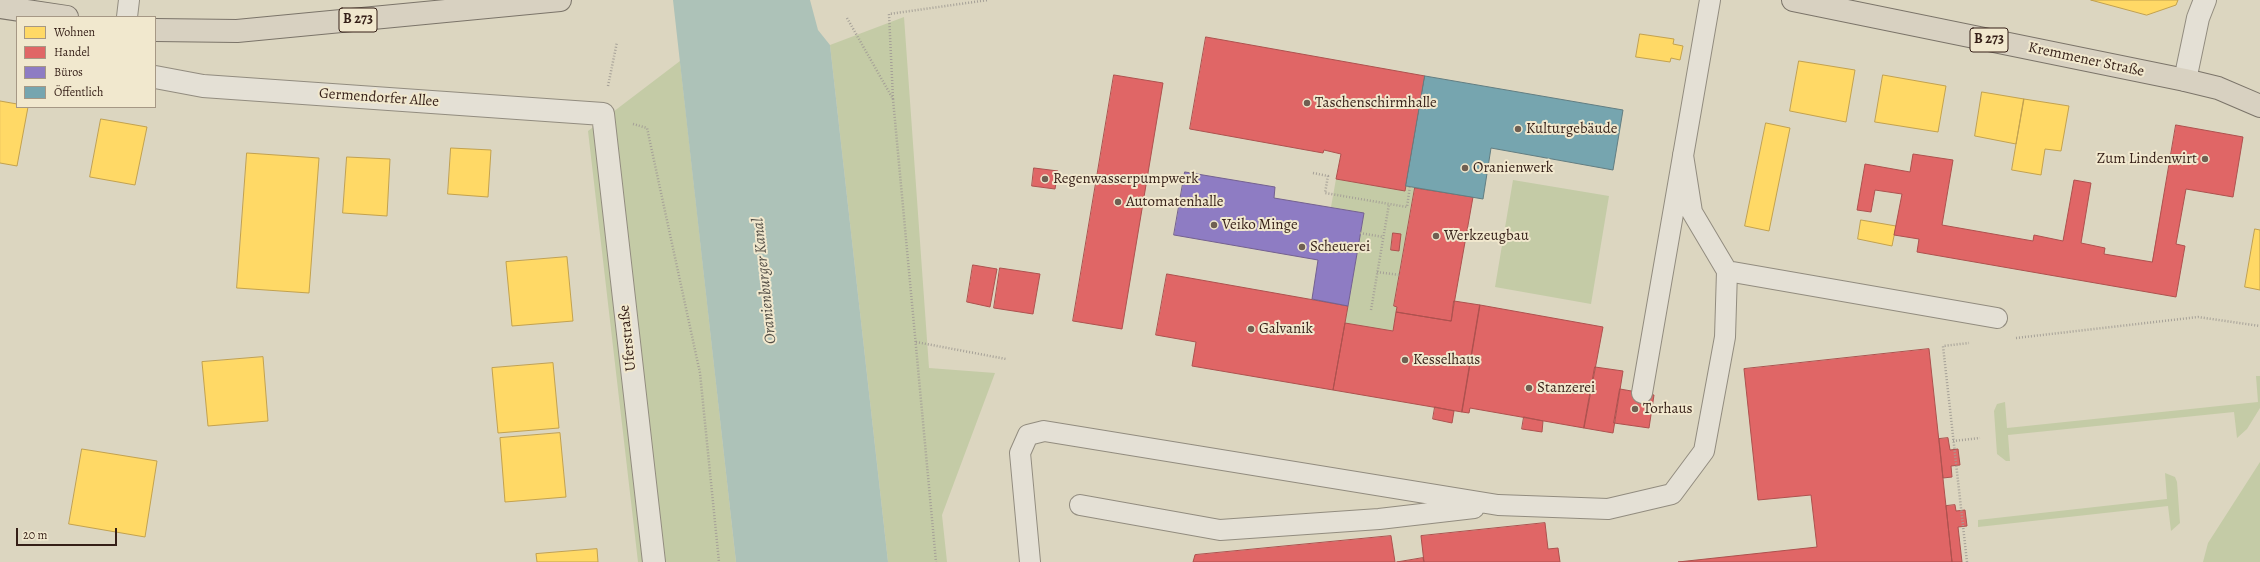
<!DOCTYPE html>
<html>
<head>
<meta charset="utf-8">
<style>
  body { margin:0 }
  #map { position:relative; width:2260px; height:562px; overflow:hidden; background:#dcd6c0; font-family:Alegreya,serif }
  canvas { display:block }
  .legend { position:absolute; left:16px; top:16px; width:140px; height:92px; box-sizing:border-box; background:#f1e8ce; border:1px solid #a69885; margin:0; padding:5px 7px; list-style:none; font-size:12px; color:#351f17 }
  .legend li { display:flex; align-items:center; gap:8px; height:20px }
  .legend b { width:20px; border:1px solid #a69885 }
  .scale { position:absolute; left:16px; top:528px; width:101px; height:18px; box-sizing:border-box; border:2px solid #351f17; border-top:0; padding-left:5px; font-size:12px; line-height:14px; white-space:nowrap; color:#351f17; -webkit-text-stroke:3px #f1e8ce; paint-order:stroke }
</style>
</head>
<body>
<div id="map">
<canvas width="2260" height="562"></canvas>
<ul class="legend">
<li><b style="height:11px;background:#ffd966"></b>Wohnen</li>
<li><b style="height:11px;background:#e06666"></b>Handel</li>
<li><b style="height:11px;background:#8e7cc3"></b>Büros</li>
<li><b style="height:11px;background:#76a5af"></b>Öffentlich</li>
</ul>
<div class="scale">20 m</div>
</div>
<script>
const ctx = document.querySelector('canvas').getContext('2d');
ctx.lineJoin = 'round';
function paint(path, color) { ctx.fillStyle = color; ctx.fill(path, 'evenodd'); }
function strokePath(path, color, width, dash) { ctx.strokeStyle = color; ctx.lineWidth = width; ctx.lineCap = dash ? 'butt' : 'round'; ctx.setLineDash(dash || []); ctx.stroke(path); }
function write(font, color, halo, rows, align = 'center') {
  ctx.font = font + ' Alegreya,serif'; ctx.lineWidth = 4; ctx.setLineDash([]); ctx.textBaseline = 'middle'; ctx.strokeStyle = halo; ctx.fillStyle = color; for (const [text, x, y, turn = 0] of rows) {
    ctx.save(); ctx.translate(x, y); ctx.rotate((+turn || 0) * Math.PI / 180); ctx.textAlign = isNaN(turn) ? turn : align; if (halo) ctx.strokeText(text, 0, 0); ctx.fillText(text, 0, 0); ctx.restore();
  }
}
const green = new Path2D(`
  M904,17L929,368L995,373L942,515L947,562H888L830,45Z
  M680,61L736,562H638L588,131Z
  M1336,179L1405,191L1406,186L1415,188L1394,306L1397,307L1393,331L1345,323L1364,213L1331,207Z
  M1513,180L1609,196L1591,304L1495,287Z
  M2256,376H2260V408L2247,429L2237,438L2234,412L2008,435L2010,461H2006L1997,454L1994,411L1997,404L2005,402L2007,428L2258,402Z
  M2260,462V562H2203L2208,543Z
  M2165,473L2175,477L2177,482L2180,523L2171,531L2168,506L1978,527V520L2167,499Z`);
const water = new Path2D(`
  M673,0H810L818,30L830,45L888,562H736Z`);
const homes = new Path2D(`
  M2091,0H2178L2176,5L2147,15Z
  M1640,34L1674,39L1673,44L1683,46L1680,60L1671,58L1670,62L1636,57Z
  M1799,61L1855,70L1846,122L1790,111Z
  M1883,75L1946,86L1938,132L1875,122Z
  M1982,92L2024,99L2016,144L1975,136Z
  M2024,99L2069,106L2061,151L2045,149L2041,175L2012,170Z
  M0,101L17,104V107H28L17,166L0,163Z
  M101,119L147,127L135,185L90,177Z
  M1766,123L1790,128L1769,231L1745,226Z
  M451,148L491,150L488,197L448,194Z
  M247,153L319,158L309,293L237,288Z
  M347,157L390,159L387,216L343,213Z
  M1861,220L1896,226L1892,246L1858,239Z
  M2255,229L2260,230V290L2245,287Z
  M567,257L573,321L512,326L506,262Z
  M263,357L268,421L208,426L202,362Z
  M553,363L559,428L498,433L492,368Z
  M560,433L566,497L505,502L500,438Z
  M82,449L157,461L145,537L69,524Z
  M597,549L598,562H537L536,554Z`);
const shops = new Path2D(`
  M1206,37L1425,76L1405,191L1336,179L1341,154L1324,150L1323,153L1190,129Z
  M1114,75L1163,83L1122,329L1073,321Z
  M2176,125L2243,137L2233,197L2186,189L2176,244L2185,246L2176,297L1917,252L1919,239L1894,235L1902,194L1875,190L1871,212L1857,210L1865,164L1910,172L1913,154L1953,160L1942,225L2033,241L2034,235L2063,241L2074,180L2091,183L2081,243L2105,248L2104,254L2152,262Z
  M1034,168L1058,171L1055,189L1032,186Z
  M1415,188L1473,197L1451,321L1396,312L1397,307L1394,306Z
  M1393,233L1401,234L1399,251L1391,250Z
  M973,265L997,269L990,307L967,302Z
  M1000,268L1040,274L1033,314L994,308Z
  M1167,274L1348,306L1333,390L1192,366L1196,342L1156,335Z
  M1454,301L1480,305L1462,412L1333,390L1345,323L1393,331L1396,312L1451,321Z
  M1480,305L1603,327L1584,428L1470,408L1469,413L1462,412Z
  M1929,349L1952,562H1678L1817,547L1811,495L1758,500L1744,369Z
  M1595,367L1623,371L1613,433L1584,428Z
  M1620,389L1654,395L1649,428L1614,423Z
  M1435,407L1454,411L1452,423L1433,419Z
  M1524,417L1543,421L1542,432L1522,429Z
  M1948,438L1950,450L1958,449L1960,465L1951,466L1952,477L1943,478L1939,439Z
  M1955,505L1956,511L1965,510L1967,526L1958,527L1962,562H1952L1946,506Z
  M1545,523L1548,549L1558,548L1560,562H1424L1421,536Z
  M1391,536L1395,562H1193L1195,555Z
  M1423,558L1424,562H1397Z`);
const offices = new Path2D(`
  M1185,172L1275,187L1274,198L1364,213L1348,306L1312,299L1318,260L1174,235Z`);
const public = new Path2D(`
  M1425,76L1623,110L1613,170L1491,148L1483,199L1406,186Z`);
const path = new Path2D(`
  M847,18L893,99L936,562
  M608,86L617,42
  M893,99L889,14L988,0
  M633,124L647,128L700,373L719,562
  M1313,173L1328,176L1325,193L1407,207L1410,186
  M1360,233L1383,237
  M1377,272L1400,275
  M1371,310L1389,204
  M2016,338L2198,317L2260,326
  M916,342L1006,359
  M1953,441L1980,438
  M1967,562L1943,346L1969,343`);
const service = new Path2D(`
  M127,17L129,0
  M1727,271L1997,318
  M1642,393L1710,0
  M1080,505L1220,530L1379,519L1474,508
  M1030,562L1020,453L1028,435L1044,431L1498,505L1608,509L1672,494L1704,451L1725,337L1727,271L1692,212L1683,155`);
const minor = new Path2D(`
  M155,77L203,86L603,114L654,562
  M2185,80L2198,18L2205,0`);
const primary = new Path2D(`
  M1793,0L2185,80L2218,88L2260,106
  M0,7L67,17
  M155,30L237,31L560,0`);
const markers = [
  [1307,103,4,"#6f5f52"],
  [1518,129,4,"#6f5f52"],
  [2205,159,4,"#6f5f52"],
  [1465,168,4,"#6f5f52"],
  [1045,179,4,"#6f5f52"],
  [1118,202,4,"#6f5f52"],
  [1214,225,4,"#6f5f52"],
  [1436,236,4,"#6f5f52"],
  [1302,247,4,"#6f5f52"],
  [1251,329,4,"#6f5f52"],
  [1405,360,4,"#6f5f52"],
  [1529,388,4,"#6f5f52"],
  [1635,409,4,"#6f5f52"]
];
const shields = [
  [358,20,38],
  [1989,40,38]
];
const shieldNames = [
  ["B 273",358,20],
  ["B 273",1989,40]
];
const streetNames = [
  ["Kremmener Straße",2086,60,12],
  ["Germendorfer Allee",379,98,4],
  ["Uferstraße",628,338,-96]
];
const poiNames = [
  ["Taschenschirmhalle",1315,103],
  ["Kulturgebäude",1526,129],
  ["Zum Lindenwirt",2197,159,"right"],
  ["Oranienwerk",1473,168],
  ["Regenwasserpumpwerk",1053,179],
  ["Automatenhalle",1126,202],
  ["Veiko Minge",1222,225],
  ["Werkzeugbau",1444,236],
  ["Scheuerei",1310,247],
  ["Galvanik",1259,329],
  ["Kesselhaus",1413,360],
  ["Stanzerei",1537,388],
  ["Torhaus",1643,409]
];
const waterNames = [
  ["Oranienburger Kanal",765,281,-96]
];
paint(green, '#c4cba6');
paint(water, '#adc2b8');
paint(homes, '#ffd966');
strokePath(homes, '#c2a14e', 1);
paint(shops, '#e06666');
strokePath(shops, '#ad514e', 1);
paint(offices, '#8e7cc3');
strokePath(offices, '#73608f', 1);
paint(public, '#76a5af');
strokePath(public, '#627d81', 1);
strokePath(service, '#928c7f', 22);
strokePath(minor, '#928c7f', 24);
strokePath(primary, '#7b7469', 24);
strokePath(path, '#a5a097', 2.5, [1, 2]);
strokePath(service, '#e4e0d5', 20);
strokePath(minor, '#e4e0d5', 22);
strokePath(primary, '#d8d1c1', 22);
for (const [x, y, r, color] of markers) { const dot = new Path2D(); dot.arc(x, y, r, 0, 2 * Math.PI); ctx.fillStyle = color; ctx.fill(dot); strokePath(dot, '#f1e8ce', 1.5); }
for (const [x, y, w] of shields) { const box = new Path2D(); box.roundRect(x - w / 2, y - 12, w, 24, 3); ctx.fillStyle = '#f1e8ce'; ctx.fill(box); strokePath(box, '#351f17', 1); }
write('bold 14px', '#351f17', null, shieldNames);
write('15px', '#351f17', '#f1e8ce', streetNames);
write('15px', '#351f17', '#f1e8ce', poiNames, 'left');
write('italic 16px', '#534e46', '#f1e8ce', waterNames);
</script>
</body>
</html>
